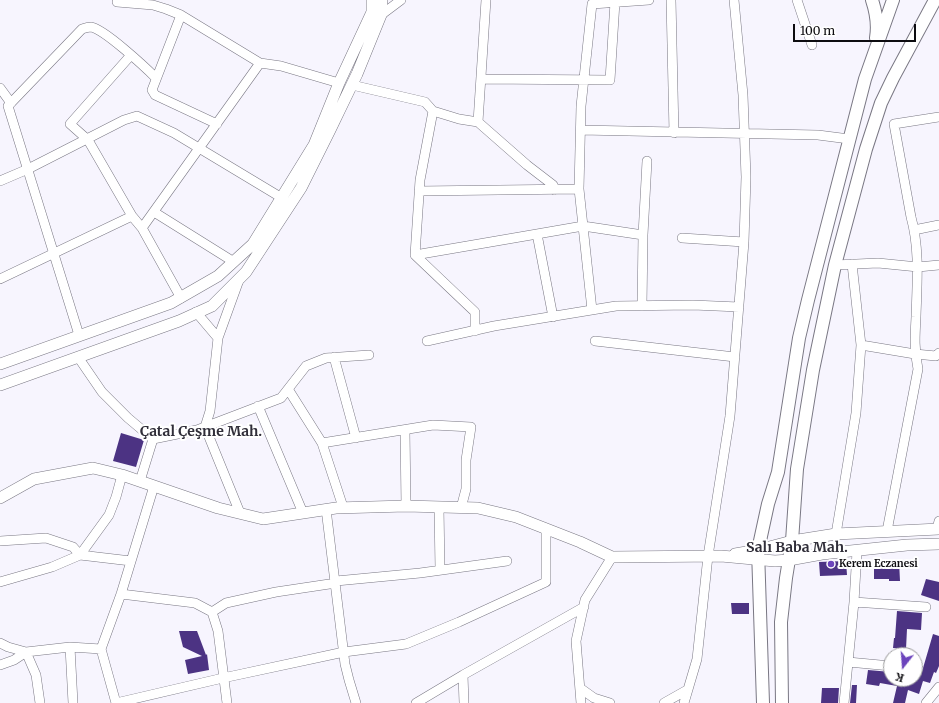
<!DOCTYPE html>
<html>
<head>
<meta charset="utf-8">
<style>
  body { margin:0 }
  #map { position:relative; width:939px; height:703px; overflow:hidden; background:#f7f5fe; font-family:Merriweather,serif }
  canvas { display:block }
  .north { position:absolute; left:883px; top:647px; width:40px; height:40px; box-sizing:border-box; background:#fff; border:1px solid #9e9e9f; border-radius:50%; rotate:197deg; font-size:11px; font-weight:700; line-height:16px; text-align:center; color:#0d0c10 }
  .north::after { content:''; display:block; margin:auto; width:14px; height:18px; background:#6c44bc; clip-path:polygon(50% 0,100% 100%,50% 72%,0 100%) }
  .scale { position:absolute; left:793px; top:24px; width:123px; height:18px; box-sizing:border-box; border:2px solid #0d0c10; border-top:0; padding-left:5px; font-size:12px; line-height:14px; white-space:nowrap; color:#0d0c10; -webkit-text-stroke:3px #fff; paint-order:stroke }
</style>
</head>
<body>
<div id="map">
<canvas width="939" height="703"></canvas>
<div class="north">K</div>
<div class="scale">100 m</div>
</div>
<script>
const ctx = document.querySelector('canvas').getContext('2d');
ctx.lineJoin = 'round';
function paint(path, color) { ctx.fillStyle = color; ctx.fill(path, 'evenodd'); }
function strokePath(path, color, width, dash) { ctx.strokeStyle = color; ctx.lineWidth = width; ctx.lineCap = dash ? 'butt' : 'round'; ctx.setLineDash(dash || []); ctx.stroke(path); }
function write(font, color, halo, rows, align = 'center') {
  ctx.font = font + ' Merriweather,serif'; ctx.lineWidth = 4; ctx.setLineDash([]); ctx.textBaseline = 'middle'; ctx.strokeStyle = halo; ctx.fillStyle = color; for (const [text, x, y, turn = 0] of rows) {
    ctx.save(); ctx.translate(x, y); ctx.rotate((+turn || 0) * Math.PI / 180); ctx.textAlign = isNaN(turn) ? turn : align; if (halo) ctx.strokeText(text, 0, 0); ctx.fillText(text, 0, 0); ctx.restore();
  }
}
const building = new Path2D(`
  M121,433L144,440L136,467L113,461Z
  M846,561L847,575L820,576L819,562Z
  M888,561H899L900,581H889V579H874V564H888Z
  M926,579L939,582V601L921,595Z
  M731,603H749V614H732Z
  M897,611L922,613L921,630L907,629L906,649L893,648L894,638H895Z
  M179,631H197L206,655L207,654L209,670L188,674L185,660L202,656L183,647Z
  M933,634L939,636V666L936,673L934,672L930,683L923,681L919,694L908,690L905,703H893L897,686L880,683L879,686L866,684L868,670L891,672V679H915V674L921,675Z
  M852,685H857L856,703H850Z
  M822,688H839L838,703H821Z`);
const minor = new Path2D(`
  M486,0L478,122L527,165L553,185L554,190
  M671,0L674,133
  M797,0L812,45
  M117,2L153,5L166,9L181,15L260,63L281,66L339,83
  M181,15L152,90L155,95L217,124
  M381,15L401,0
  M131,55L70,124L88,140L132,216
  M481,79L610,80L615,2
  M352,85L425,102L433,111L420,180L415,255L475,312V331
  M0,88L11,103
  M8,106L79,335
  M8,106L82,29C85,28 88,27 91,27C104,29 145,67 156,78
  M433,111L459,119L478,122
  M581,130L818,135L849,139
  M0,181L28,169L124,120L137,116L174,133L282,198
  M419,191L579,189
  M154,212L234,262
  M914,230L939,225
  M682,238L744,242
  M415,255L537,234
  M835,265L878,263L918,267L939,265
  M0,279L132,216L142,228
  M239,280L218,338L210,411L205,427L240,513
  M181,298L142,228L260,63
  M642,306L643,235L647,161
  M592,310L579,189L581,106L592,4L649,0
  M196,312L218,338
  M553,317L537,234L583,226L643,235
  M427,341L494,326L616,306L693,305L739,307
  M595,341L735,357
  M861,345L915,354L936,356L939,353
  M78,357L102,392L128,418L153,439
  M334,357L356,438
  M288,389L322,443L343,507
  M258,406L303,513
  M405,430L406,506
  M322,443L433,425L471,427L466,460V489L461,508
  M140,481L153,439L197,430L281,398L306,366L326,358L369,355
  M439,507L440,570
  M326,509L345,664L349,680L356,703
  M937,529L939,521
  M887,531L918,369C914,350 915,335 916,317C917,283 920,249 911,217L894,124L939,117
  M836,534L856,413L861,345L852,264
  M0,541L46,538L73,547L80,555L109,515L116,497L122,475
  M336,581L420,573L507,561
  M0,582L52,567L80,555L131,561
  M121,594L195,603L212,612L218,631L227,703
  M854,602L926,607
  M212,612L226,603L276,592L336,583
  M0,643L8,647L26,652
  M70,647L73,703
  M101,649L121,594L154,486
  M26,652L36,675L40,703
  M848,662L891,666
  M0,665L14,660L26,652L70,647L101,649L116,703
  M463,675L464,703
  M580,688L594,698L610,703
  M116,703L223,678L344,652L406,644L459,622L546,582V529
  M416,703L463,675L584,607
  M581,703L576,641L585,600L612,557
  M664,703L687,690
  M684,703L697,659L708,556L730,416L744,242L746,177L743,95L734,0
  M844,703L854,602L857,551
  M926,703L939,687`);
const tertiary = new Path2D(`
  M0,364L171,303L218,276L253,244L314,145L339,83L372,12V0
  M0,385L179,321L212,306L246,272L301,188L330,130L357,74L381,15L382,0
  M0,498L34,479L93,468L122,475L218,508L263,519L336,508L406,506L478,508L516,517L580,542L612,557L721,556L775,561L789,560L822,554L907,545L939,544
  M735,554L758,550L792,541L836,534L939,529`);
const secondary = new Path2D(`
  M872,0C876,12 878,26 876,38
  M763,703L758,550L768,504L778,472L799,338L808,300L865,79L893,0
  M782,703L781,622L786,578L792,541L797,469L813,370L835,265L866,149L881,103L893,78L935,0`);
const markers = [
  [831,564,4,"#6c44bc"]
];
const poiNames = [
  ["Kerem Eczanesi",839,564]
];
const districtNames = [
  ["Çatal Çeşme Mah.",201,432],
  ["Salı Baba Mah.",797,548]
];
paint(building, '#4c3383');
strokePath(minor, '#797783', 10);
strokePath(tertiary, '#797783', 12);
strokePath(secondary, '#797783', 14);
strokePath(minor, '#fff', 9);
strokePath(tertiary, '#fff', 11);
strokePath(secondary, '#fff', 12);
for (const [x, y, r, color] of markers) { const dot = new Path2D(); dot.arc(x, y, r, 0, 2 * Math.PI); ctx.fillStyle = color; ctx.fill(dot); strokePath(dot, '#fff', 1.5); }
write('bold 10px', '#0d0c10', '#fff', poiNames, 'left');
write('bold 14px', '#302e39', '#fff', districtNames);
</script>
</body>
</html>
